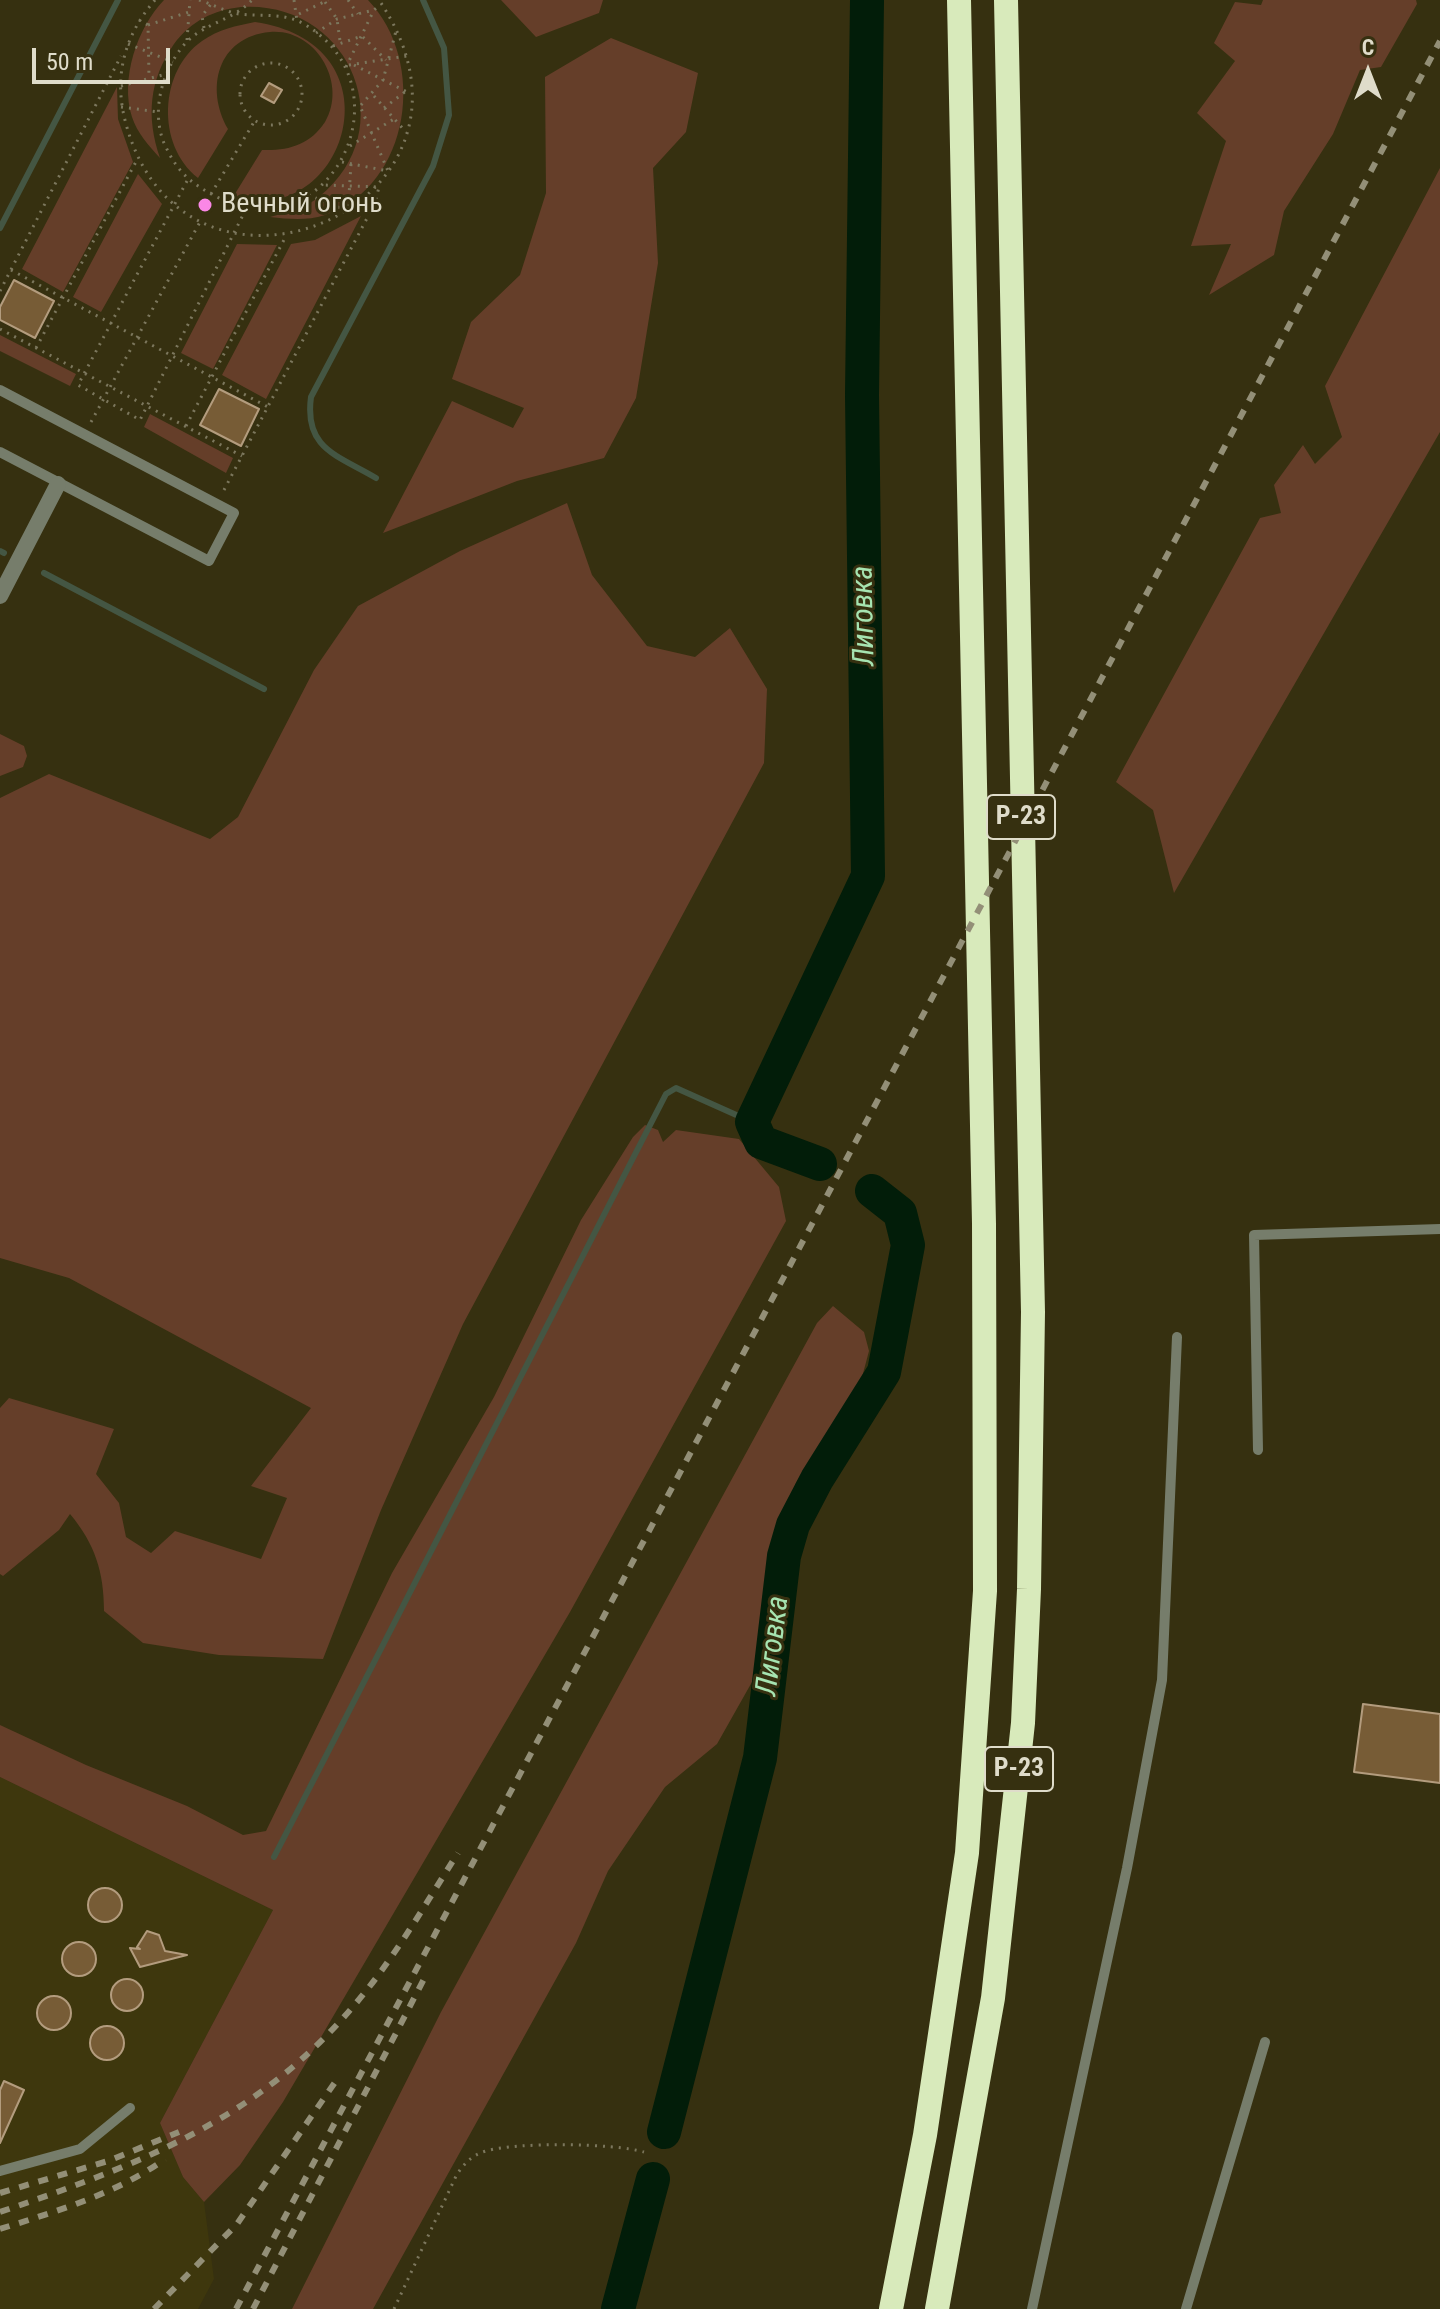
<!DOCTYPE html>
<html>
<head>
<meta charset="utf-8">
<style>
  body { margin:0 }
  #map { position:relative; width:1440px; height:2309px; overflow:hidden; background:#363010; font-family:"Roboto Condensed",sans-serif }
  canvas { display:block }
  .north { position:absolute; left:1328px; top:32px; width:80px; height:80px; -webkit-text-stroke:6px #363010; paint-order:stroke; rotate:0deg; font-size:22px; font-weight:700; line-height:32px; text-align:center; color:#dfdcca }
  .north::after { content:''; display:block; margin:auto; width:28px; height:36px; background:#dfdcca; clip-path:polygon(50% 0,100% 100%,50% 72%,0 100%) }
  .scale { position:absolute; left:32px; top:48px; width:138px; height:36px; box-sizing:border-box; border:4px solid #dfdcca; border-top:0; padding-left:10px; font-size:24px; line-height:28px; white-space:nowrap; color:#dfdcca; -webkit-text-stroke:6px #363010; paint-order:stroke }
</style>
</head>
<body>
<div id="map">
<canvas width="1440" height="2309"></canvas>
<div class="north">С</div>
<div class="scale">50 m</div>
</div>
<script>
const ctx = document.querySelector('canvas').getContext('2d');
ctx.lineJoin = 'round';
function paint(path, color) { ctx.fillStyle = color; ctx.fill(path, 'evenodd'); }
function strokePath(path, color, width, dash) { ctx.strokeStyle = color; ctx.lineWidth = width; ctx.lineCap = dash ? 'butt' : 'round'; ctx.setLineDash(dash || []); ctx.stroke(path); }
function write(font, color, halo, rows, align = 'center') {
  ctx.font = font + ' "Roboto Condensed",sans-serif'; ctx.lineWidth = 6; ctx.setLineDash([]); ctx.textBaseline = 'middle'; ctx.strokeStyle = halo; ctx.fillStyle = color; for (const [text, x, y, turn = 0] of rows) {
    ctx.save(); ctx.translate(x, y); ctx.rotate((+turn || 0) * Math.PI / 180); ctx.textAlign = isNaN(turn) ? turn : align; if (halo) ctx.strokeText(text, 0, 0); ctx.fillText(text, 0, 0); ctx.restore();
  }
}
const built = new Path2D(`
  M0,1777L273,1910L160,2123L183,2177L204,2202L214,2279L198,2309H0Z`);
const green = new Path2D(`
  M164,0H368C427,61 412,185 325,215C306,221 289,219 270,217C287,212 306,208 320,196C404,128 349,0 241,7C214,10 191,21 174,44C149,80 146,117 160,158C149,146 137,133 132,117C120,79 137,28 164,0Z
  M501,0H603L599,13L536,37Z
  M1263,0H1416L1417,4L1381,67L1360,70L1333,134L1284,211L1274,255L1209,295L1231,244L1191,246L1226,141L1197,113L1235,61L1214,43L1235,2L1261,5Z
  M255,22C405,44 346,231 233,197L262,150C288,151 310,145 325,122C348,84 316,28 270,32C217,37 205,89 228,129L198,178C156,145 159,71 202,41C219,29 236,26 255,22Z
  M611,38L698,73L686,132L653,168L658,263L636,398L604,458L517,481L383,533L452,401L513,428L524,408L452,379L471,322L520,275L546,193L545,77Z
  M117,87L118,119L133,162L63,292L22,269Z
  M1440,168V432L1174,893L1153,810L1116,782L1260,518L1281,513L1274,485L1303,445L1315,464L1342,437L1325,386Z
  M138,174L162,204L101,312L73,297Z
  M361,216L266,399L222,375L291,244L315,240Z
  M237,244L277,245L213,369L181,353Z
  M0,335L76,374L70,386L0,351Z
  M150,414L233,458L226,473L144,427Z
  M567,503L592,575L647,646L695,657L730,628L767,689L764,763L463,1324L381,1510L323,1659L219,1655L143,1643L104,1611C104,1572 95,1544 70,1514L59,1530L3,1576L0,1574V1408L9,1398L114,1429L96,1474L119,1503L126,1537L151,1553L175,1531L261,1559L287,1498L251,1486L311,1408L69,1278L0,1258V798L49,774L210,839L238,817L314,670L358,606L460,551Z
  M0,734L24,746L27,756L23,767L0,776Z
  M645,1125L658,1130L663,1142L676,1130L739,1139L779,1187L786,1221L570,1612L283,2102L240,2165L204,2202L183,2177L160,2123L273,1910L0,1777V1725L86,1765L187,1806L243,1835L266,1831L392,1573L494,1397L581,1220L633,1137Z
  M833,1306L864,1332L869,1351L861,1381L796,1483L778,1535L761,1666L717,1744L665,1787L608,1871L576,1943L373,2309H292L441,2012L817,1323Z`);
const stream = new Path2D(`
  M0,228L118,0
  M376,478C337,455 304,449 311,397L433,166L449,115L444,48L423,0
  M0,551L4,553
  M44,573L264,689
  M274,1857L666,1094L676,1088L752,1122`);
const river = new Path2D(`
  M820,1164L761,1142L752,1122L868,876L862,395L867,0
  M664,2132L760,1758L784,1556L793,1525L817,1479L884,1372L908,1245L900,1213L872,1191
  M618,2309L653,2179`);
const building = new Path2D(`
  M269,83L282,90L274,103L261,96Z
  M14,280L54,301L35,338L0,320V307Z
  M219,389L259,409L241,446L200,425Z
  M1363,1704L1440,1714V1783L1354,1772Z
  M88 1905a17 17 0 1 1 34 0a17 17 0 1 1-34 0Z
  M147,1931L159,1935L165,1951L187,1955L140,1967L130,1948L140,1949L137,1947Z
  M62 1959a17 17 0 1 1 34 0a17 17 0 1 1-34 0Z
  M111 1995a16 16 0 1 1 32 0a16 16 0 1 1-32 0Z
  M37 2013a17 17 0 1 1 34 0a17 17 0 1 1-34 0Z
  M90 2043a17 17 0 1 1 34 0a17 17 0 1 1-34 0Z
  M4,2081L24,2090L0,2143V2090Z`);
const path = new Path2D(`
  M155,0C124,36 113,77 126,124C186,344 517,204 379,0
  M199,0C212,4 226,12 239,14C262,17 283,12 304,24C413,88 328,255 217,197C190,183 177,172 164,143C151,111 162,72 183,46C202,23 233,21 252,0
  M294,0L297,21
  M348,0L358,14
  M325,2L337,19L340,41
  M299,14L328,0
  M139,20L148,25L149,78
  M148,25L189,12
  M204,28L202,16L214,0
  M316,33L337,19L374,10
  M187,40L190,0
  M128,44L173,62
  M333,46L362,36L386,60
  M240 94a31 31 0 1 1 62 0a31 31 0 1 1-62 0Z
  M349,65L407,56
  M354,65L411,94
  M346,67L374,10L380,5
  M121,86L166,74
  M374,96L406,132
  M361,105L383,80L396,31
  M121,107L159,112
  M384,108L406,91
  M350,146L394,119
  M342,162L388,171L360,106
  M187,181L78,385L140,420L246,209
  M211,194L254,122
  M308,195L348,211L351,164
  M11,270L268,407
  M0,291L121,56
  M0,329L242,456
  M36,348L138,158
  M91,422L200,222
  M186,426L286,236
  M224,490L375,203L379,187L324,185
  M394,2309L457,2174C465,2163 472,2155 486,2151C517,2142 613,2143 644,2152`);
const lane = new Path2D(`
  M0,390L234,513L209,561L0,452
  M1258,1450L1254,1235L1440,1229
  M0,2171L80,2149L130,2108
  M1032,2309L1127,1868L1162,1680L1177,1337
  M1186,2309L1265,2042`);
const street = new Path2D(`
  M0,596L58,484`);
const highway = new Path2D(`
  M891,2309L925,2135L967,1853L985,1591L984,1223L959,0
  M937,2309L993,1998L1023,1723L1029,1589L1033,1312L1006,0`);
const rail = new Path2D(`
  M0,2193L108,2161L179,2132
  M0,2212C158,2158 279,2111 382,1970C409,1933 433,1892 458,1853
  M0,2229C57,2211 116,2194 165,2159
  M154,2309L237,2224L340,2075
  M236,2309L1440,41
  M253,2309L424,1979`);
const markers = [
  [205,205,8,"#fa87e6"]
];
const shields = [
  [1021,817,68],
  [1019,1769,68]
];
const shieldNames = [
  ["Р-23",1021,817],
  ["Р-23",1019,1769]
];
const poiNames = [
  ["Вечный огонь",221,205]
];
const waterNames = [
  ["Лиговка",865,616,-91],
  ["Лиговка",774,1646,-83]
];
paint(built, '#3e370d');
paint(green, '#653e29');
strokePath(stream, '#445643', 6);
strokePath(river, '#021d09', 34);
paint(building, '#775c36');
strokePath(building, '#b39c7e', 2);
strokePath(path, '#7c775d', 3, [2, 6]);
strokePath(lane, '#767d6b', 10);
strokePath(street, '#767d6b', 16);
strokePath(highway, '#d8eabb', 24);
strokePath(rail, '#938f77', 6, [10, 10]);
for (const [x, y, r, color] of markers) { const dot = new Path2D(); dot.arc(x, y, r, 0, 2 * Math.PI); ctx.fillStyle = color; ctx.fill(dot); strokePath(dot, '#363010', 3); }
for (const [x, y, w] of shields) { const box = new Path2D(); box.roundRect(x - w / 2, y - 22, w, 44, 6); ctx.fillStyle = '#363010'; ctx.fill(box); strokePath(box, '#dfdcca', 2); }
write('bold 26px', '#dfdcca', null, shieldNames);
write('28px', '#dfdcca', '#363010', poiNames, 'left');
write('italic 30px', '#a6e4b1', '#363010', waterNames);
</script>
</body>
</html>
